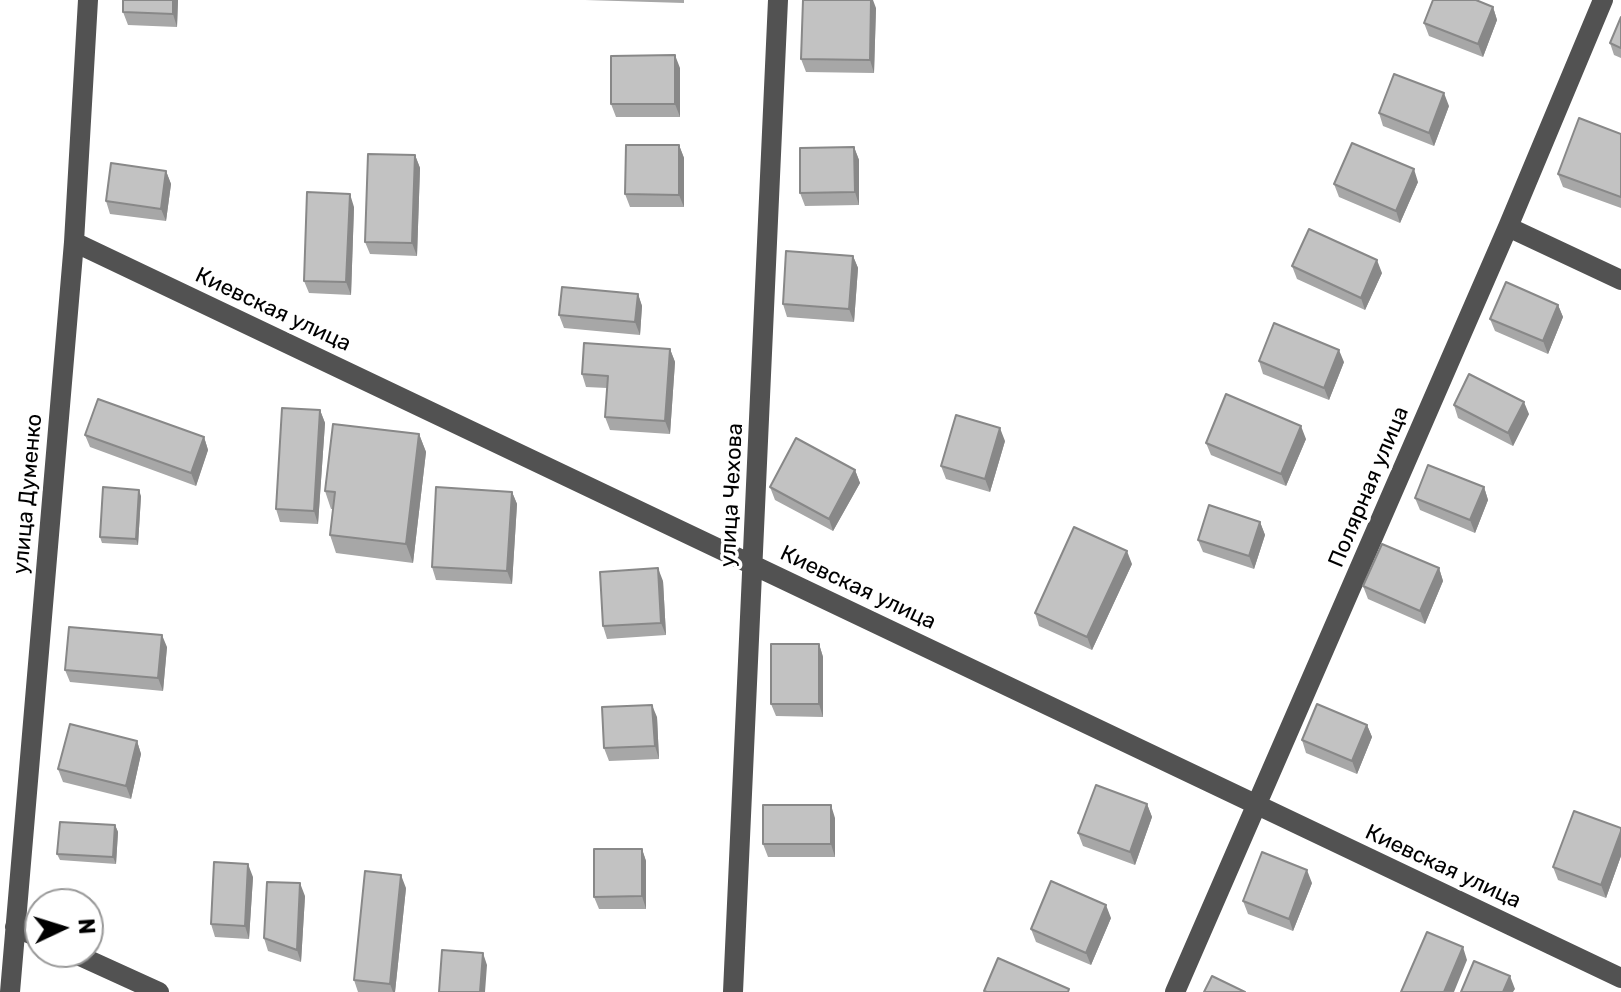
<!DOCTYPE html>
<html>
<head>
<meta charset="utf-8">
<style>
  body { margin:0 }
  #map { position:relative; width:1621px; height:992px; overflow:hidden; background:#fff; font-family:Rubik,sans-serif }
  canvas { display:block }
  .north { position:absolute; left:24px; top:888px; width:80px; height:80px; box-sizing:border-box; background:#fff; border:2px solid #999; border-radius:50%; rotate:86deg; font-size:22px; font-weight:700; line-height:32px; text-align:center; color:#000 }
  .north::after { content:''; display:block; margin:auto; width:28px; height:36px; background:#000; clip-path:polygon(50% 0,100% 100%,50% 72%,0 100%) }
</style>
</head>
<body>
<div id="map">
<canvas width="1621" height="992"></canvas>
<div class="north">N</div>
</div>
<script>
const ctx = document.querySelector('canvas').getContext('2d');
ctx.lineJoin = 'round';
function strokePath(path, color, width, dash) { ctx.strokeStyle = color; ctx.lineWidth = width; ctx.lineCap = dash ? 'butt' : 'round'; ctx.setLineDash(dash || []); ctx.stroke(path); }
function paint(path, color) { ctx.fillStyle = color; ctx.fill(path, 'evenodd'); }
function write(font, color, halo, rows, align = 'center') {
  ctx.font = font + ' Rubik,sans-serif'; ctx.lineWidth = 7; ctx.setLineDash([]); ctx.textBaseline = 'middle'; ctx.strokeStyle = halo; ctx.fillStyle = color; for (const [text, x, y, turn = 0] of rows) {
    ctx.save(); ctx.translate(x, y); ctx.rotate((+turn || 0) * Math.PI / 180); ctx.textAlign = isNaN(turn) ? turn : align; if (halo) ctx.strokeText(text, 0, 0); ctx.fillText(text, 0, 0); ctx.restore();
  }
}
const minor = new Path2D(`
  M1508,227L1621,280
  M74,242L1621,978
  M15,927L40,938
  M71,952L159,992
  M10,992L74,242L88,0
  M733,992L778,0
  M1175,992L1508,227L1603,0`);
const wall = new Path2D(`
  M178,0L177,27L128,25L123,12Z
  M585,0H684V3Z
  M1493,7L1497,20L1483,57L1429,36L1424,23Z
  M876,8L874,73L806,72L801,59Z
  M1621,17V58L1614,55L1610,43Z
  M680,68V117H616L611,104Z
  M1449,106L1434,146L1383,126L1379,113Z
  M1621,134V208L1563,187L1558,174Z
  M679,145L684,158V207H630L625,194Z
  M854,147L859,160V205L805,206L800,193Z
  M415,155L420,168L417,256L370,254L365,242Z
  M166,171L171,184L166,221L110,214L106,201Z
  M1418,182L1400,223L1339,197L1334,184Z
  M354,207L351,295L309,293L304,281Z
  M853,256L858,268L854,322L787,317L783,304Z
  M1292,266L1382,273L1365,310L1297,279Z
  M638,294L642,306L640,335L564,328L559,315Z
  M1558,305L1563,317L1548,354L1495,331L1490,319Z
  M670,349L675,362L670,434L610,430L605,417L607,388L586,387L582,374Z
  M1259,361L1344,362L1329,400L1263,374Z
  M1454,405L1529,414L1513,446L1458,418Z
  M320,410L325,423L318,524L280,522L276,509Z
  M419,434L426,452L413,563L336,553L330,535L333,509H331L325,491Z
  M85,435L204,437L208,450L196,486L90,447Z
  M1306,439L1286,486L1211,455L1206,443Z
  M1005,441L990,492L946,479L941,466Z
  M855,470L860,483L833,531L775,500L770,487Z
  M1484,487L1488,500L1475,533L1420,510L1415,498Z
  M512,492L517,504L512,584L436,580L432,567Z
  M141,496L138,545L102,543L100,537Z
  M1260,522L1265,535L1254,569L1203,552L1198,540Z
  M1132,564L1092,650L1039,626L1035,613Z
  M1439,568L1443,581L1425,624L1368,599L1363,586Z
  M663,581L666,635L607,639L603,626Z
  M819,644L823,657V717L776,716L771,704Z
  M167,647L163,691L70,682L65,670Z
  M657,717L659,759L609,761L604,748Z
  M1367,725L1372,737L1357,774L1306,753L1302,740Z
  M137,741L141,754L131,799L63,782L58,769Z
  M1147,804L1152,817L1135,865L1083,846L1078,833Z
  M835,818V857H768L763,844Z
  M115,825L118,832L116,864L60,860L57,854Z
  M1621,828V856L1606,898L1558,880L1553,867Z
  M642,849L646,861V909H599L594,897Z
  M253,877L249,939L215,937L211,924Z
  M1312,883L1293,931L1248,914L1243,901Z
  M406,888L395,992H358L354,980Z
  M305,896L301,962L268,951L264,938Z
  M1111,918L1091,965L1036,942L1031,929Z`);
const shadedWall = new Path2D(`
  M173,0H178L177,27L173,14Z
  M871,0H873L876,8L874,73L870,60Z
  M1493,7L1497,20L1483,57L1478,44Z
  M675,55L680,68V117L675,104Z
  M1444,93L1449,106L1434,146L1429,133Z
  M679,145L684,158V207L679,195Z
  M854,147L859,160V205L855,192Z
  M415,155L420,168L417,256L412,243Z
  M1414,169L1418,182L1400,223L1396,211Z
  M166,171L171,184L166,221L161,209Z
  M350,194L354,207L351,295L346,282Z
  M853,256L858,268L854,322L849,309Z
  M1377,260L1382,273L1365,310L1361,298Z
  M638,294L642,306L640,335L635,322Z
  M1558,305L1563,317L1548,354L1543,341Z
  M670,349L675,362L670,434L665,421Z
  M1339,350L1344,362L1329,400L1324,388Z
  M1524,402L1529,414L1513,446L1508,433Z
  M320,410L325,423L318,524L314,511Z
  M1301,426L1306,439L1286,486L1281,474Z
  M1000,428L1005,441L990,492L985,479Z
  M419,434L426,452L413,563L406,544Z
  M204,437L208,450L196,486L191,473Z
  M855,470L860,483L833,531L829,519Z
  M1484,487L1488,500L1475,533L1470,520Z
  M139,490L141,496L138,545L136,539Z
  M512,492L517,504L512,584L507,571Z
  M1260,522L1265,535L1254,569L1249,556Z
  M1127,551L1132,564L1092,650L1087,637Z
  M658,568L663,581L666,635L661,623Z
  M1439,568L1443,581L1425,624L1420,611Z
  M162,635L167,647L163,691L158,678Z
  M819,644L823,657V717L819,704Z
  M652,705L657,717L659,759L655,746Z
  M1367,725L1372,737L1357,774L1352,761Z
  M137,741L141,754L131,799L126,786Z
  M1147,804L1152,817L1135,865L1130,852Z
  M831,805L835,818V857L831,844Z
  M115,825L118,832L116,864L113,857Z
  M1621,831V856L1606,898L1601,885Z
  M642,849L646,861V909L642,896Z
  M248,864L253,877L249,939L245,926Z
  M1307,870L1312,883L1293,931L1289,919Z
  M401,875L406,888L395,992H393L390,984Z
  M300,883L305,896L301,962L297,950Z
  M1106,905L1111,918L1091,965L1086,953Z
  M1463,947L1467,960L1454,992H1444Z
  M483,953L487,965L485,992H480Z
  M1510,976L1515,989L1513,992H1503Z`);
const building = new Path2D(`
  M123,0H173V14L123,12Z
  M803,0H871L870,60L801,59Z
  M1433,0H1476L1493,7L1478,44L1424,23Z
  M1621,17V48L1610,43Z
  M675,55V104H611V56Z
  M1394,74L1444,93L1429,133L1379,113Z
  M1579,118L1621,134V197L1558,174Z
  M1352,143L1414,169L1396,211L1334,184Z
  M626,145H679V195L625,194Z
  M854,147L855,192L800,193V148Z
  M368,154L415,155L412,243L365,242Z
  M111,163L166,171L161,209L106,201Z
  M307,192L350,194L346,282L304,281Z
  M1309,229L1377,260L1361,298L1292,266Z
  M786,251L853,256L849,309L783,304Z
  M1506,282L1558,305L1543,341L1490,319Z
  M562,287L638,294L635,322L559,315Z
  M1274,323L1339,350L1324,388L1259,361Z
  M584,343L670,349L665,421L605,417L608,376L582,374Z
  M1469,374L1524,402L1508,433L1454,405Z
  M1226,394L1301,426L1281,474L1206,443Z
  M98,399L204,437L191,473L85,435Z
  M282,408L320,410L314,511L276,509Z
  M956,415L1000,428L985,479L941,466Z
  M333,424L419,434L406,544L330,535L335,492L325,491Z
  M796,438L855,470L829,519L770,487Z
  M1428,465L1484,487L1470,520L1415,498Z
  M103,487L139,490L136,539L100,537Z
  M436,487L512,492L507,571L432,567Z
  M1209,505L1260,522L1249,556L1198,540Z
  M1074,527L1127,551L1087,637L1035,613Z
  M1382,544L1439,568L1420,611L1363,586Z
  M658,568L661,623L603,626L600,572Z
  M69,627L162,635L158,678L65,670Z
  M771,644H819V704H771Z
  M1317,704L1367,725L1352,761L1302,740Z
  M652,705L655,746L604,748L602,707Z
  M70,724L137,741L126,786L58,769Z
  M1096,785L1147,804L1130,852L1078,833Z
  M763,805H831V844H763Z
  M1574,811L1621,828V831L1601,885L1553,867Z
  M60,822L115,825L113,857L57,854Z
  M594,849H642V896L594,897Z
  M1262,852L1307,870L1289,919L1243,901Z
  M214,862L248,864L245,926L211,924Z
  M365,871L401,875L390,984L354,980Z
  M1051,881L1106,905L1086,953L1031,929Z
  M267,882L300,883L297,950L264,938Z
  M1427,932L1463,947L1444,992H1401Z
  M442,950L483,953L480,992H439Z
  M998,958L1069,989L1068,992H987L984,991Z
  M1474,961L1510,976L1503,992H1461Z
  M1212,976L1245,992H1204Z`);
const streetNames = [
  ["Киевская улица",273,310,25],
  ["Полярная улица",1369,487,-67],
  ["улица Думенко",28,494,-85],
  ["улица Чехова",732,495,-87],
  ["Киевская улица",858,588,25],
  ["Киевская улица",1443,867,25]
];
strokePath(minor, '#525252', 20);
paint(wall, '#a7a7a7');
paint(shadedWall, '#888');
paint(building, '#c2c2c2');
strokePath(building, '#888', 2);
write('22px', '#000', '#fff', streetNames);
</script>
</body>
</html>
